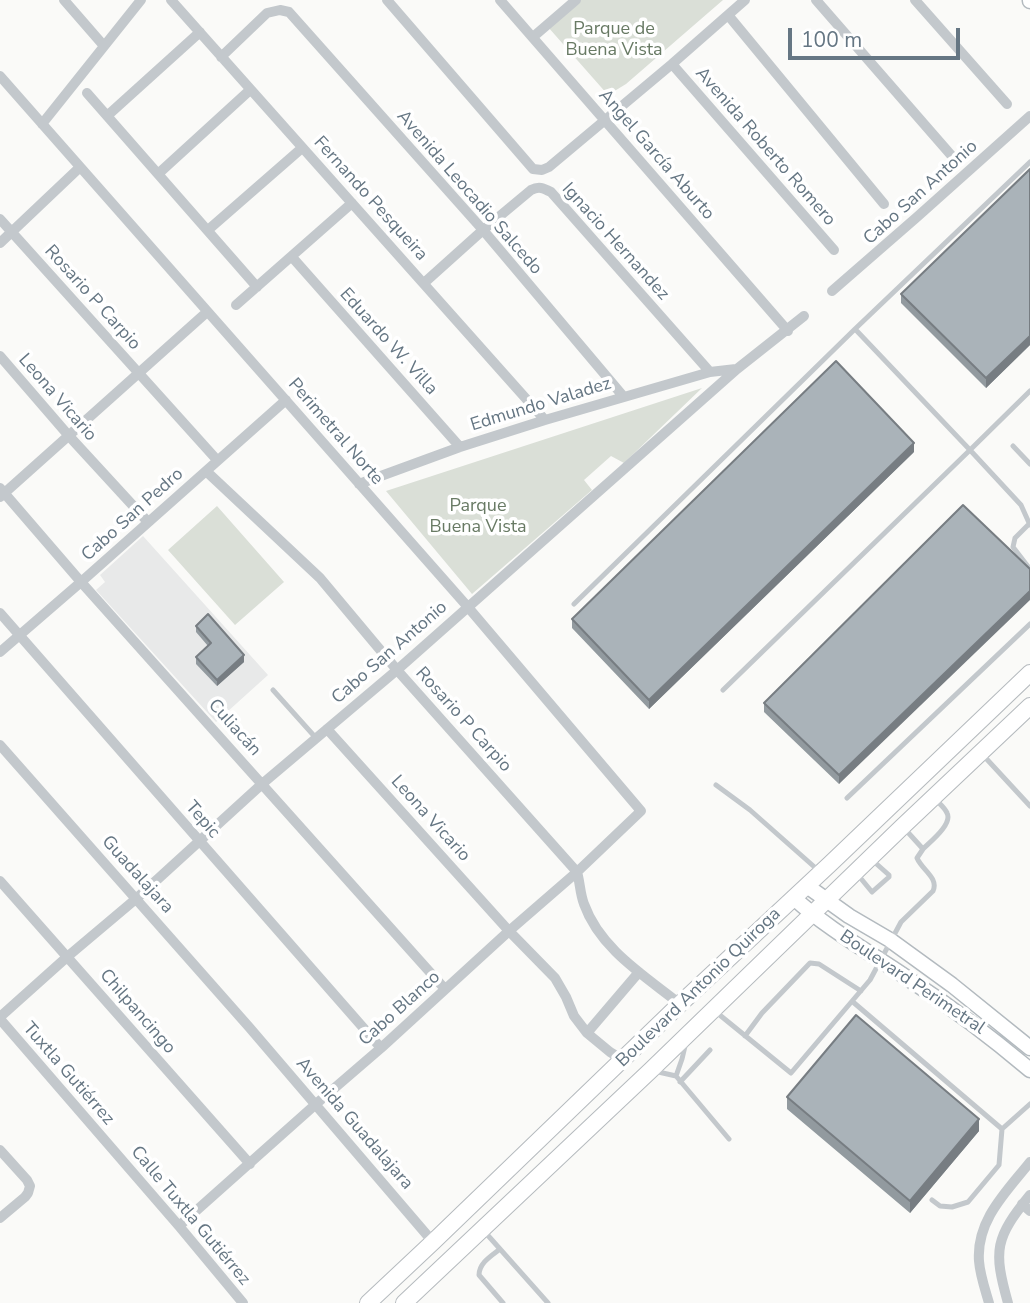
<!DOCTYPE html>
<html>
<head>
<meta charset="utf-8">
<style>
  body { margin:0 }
  #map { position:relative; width:1030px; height:1303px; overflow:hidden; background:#fafaf8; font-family:"Nunito Sans",sans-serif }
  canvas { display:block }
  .scale { position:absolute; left:788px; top:28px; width:172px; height:32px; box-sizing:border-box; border:4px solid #657683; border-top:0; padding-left:9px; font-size:21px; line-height:24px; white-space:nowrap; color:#657683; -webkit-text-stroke:5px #fff; paint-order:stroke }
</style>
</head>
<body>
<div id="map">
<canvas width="1030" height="1303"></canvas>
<div class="scale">100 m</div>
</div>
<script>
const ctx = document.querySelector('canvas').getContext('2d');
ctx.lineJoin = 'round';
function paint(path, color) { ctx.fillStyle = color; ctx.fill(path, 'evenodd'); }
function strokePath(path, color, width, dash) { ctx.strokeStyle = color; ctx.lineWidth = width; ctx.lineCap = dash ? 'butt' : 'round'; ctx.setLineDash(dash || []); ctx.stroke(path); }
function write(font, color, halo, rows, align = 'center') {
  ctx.font = font + ' "Nunito Sans",sans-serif'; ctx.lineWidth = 7; ctx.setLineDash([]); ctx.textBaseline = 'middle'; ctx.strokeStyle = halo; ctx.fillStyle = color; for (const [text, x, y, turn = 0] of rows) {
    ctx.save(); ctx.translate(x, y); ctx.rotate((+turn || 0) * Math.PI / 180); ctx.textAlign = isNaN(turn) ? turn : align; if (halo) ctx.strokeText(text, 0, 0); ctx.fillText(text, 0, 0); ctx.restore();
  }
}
const built = new Path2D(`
  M143,536L268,675L216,722L96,590L105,582L100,575Z`);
const green = new Path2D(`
  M580,0H723L626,84L608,95L548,27Z
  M702,388L624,463L611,456L584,480L592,490L472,594L386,491Z
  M217,506L284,582L235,625L168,550Z`);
const lane = new Path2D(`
  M855,329L1030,162
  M1030,391L970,450L1021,505L1030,525
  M1013,446L1030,464
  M1030,523L1015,538L1013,547L1030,569
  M574,604L855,329L970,450L723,690
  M273,690L316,738
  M982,754L1030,806
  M716,785L750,810L819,871
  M847,798L1030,624
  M923,849C930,842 953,824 947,813C945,808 939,803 936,800
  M858,875L872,892L889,877V875L871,859
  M853,1002L1002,1129
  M716,1012L791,1073L870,980L901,922L933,891C939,878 922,870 917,858L923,849L904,828
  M745,1036L762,1013L810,963L819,964L861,991
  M654,1071L676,1076L729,1139
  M676,1076L682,1059L686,1042
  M680,1082L710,1050
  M932,1200L940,1206L952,1207L968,1202L999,1165L1002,1129L1030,1104
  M484,1231L548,1303
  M500,1249C491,1256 479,1263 479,1275L503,1303`);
const street = new Path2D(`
  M64,0L104,46
  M171,0L545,420
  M387,0L533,169L542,170L549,167L672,64L745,0
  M500,0L788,331
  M816,0L951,155
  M915,0L1007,104
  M728,15L884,204
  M533,37L576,0
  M221,57L267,13L280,10L289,12L483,230L623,396
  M672,64L834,250
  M0,76L467,606L641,811L577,872L509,931L381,1048L316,1104L179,1226
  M87,93L257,287
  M107,116L200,32
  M42,124L141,0
  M158,174L250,90
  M0,219L217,460
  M208,230L302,148
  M0,243L80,167
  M292,257L460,447
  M424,283L483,230L531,190C539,186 543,188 551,192L710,372
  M832,291L917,217L1030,116
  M236,305L352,203
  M0,356L69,436L148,522
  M206,471L320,578L397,670L577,872C580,882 580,894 584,904C600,949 645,976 680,1004
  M359,484L460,447L545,420L710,372L736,369
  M0,488L81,582L445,989
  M0,497L207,312
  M0,613L381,1048
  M0,652L81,582L286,400
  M327,729L509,931L555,978L566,997L574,1016L587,1033L610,1052L623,1060
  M0,745L249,1027L433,1242
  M0,881L250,1164
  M0,1017L67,957L137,898L262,784L397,670L737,369L804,316
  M0,1019L179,1226L243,1303
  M587,1033L639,972
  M0,1150L27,1180L30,1186L28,1193L25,1197L0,1218
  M1022,1204L1030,1211
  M989,1303C985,1289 980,1275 979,1261C976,1220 1007,1191 1030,1162
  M1008,1303C993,1250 995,1238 1030,1195`);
const secondary = new Path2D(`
  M1030,0V1
  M807,886L849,916L890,940L952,985L1030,1048
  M794,898C830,931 873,954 913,982C954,1009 992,1038 1030,1070`);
const primary = new Path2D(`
  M368,1303L433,1242L680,1004L830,864L1030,673
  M404,1303L651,1070L902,827L1030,706`);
const wall = new Path2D(`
  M1030,169V345L986,388L901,303V294Z
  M914,452L649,709L572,628V619Z
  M963,505L839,784L764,712V703Z
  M196,626L244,662L217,686L196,664V657L208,646L196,632Z
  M787,1097L979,1131L910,1213L787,1109Z`);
const shadedWall = new Path2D(`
  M1030,336V345L986,388V378Z
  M914,443V452L649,709V700Z
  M1030,591V600L839,784V775Z
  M244,655V662L217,686V680Z
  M979,1119V1131L910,1213V1201Z`);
const building = new Path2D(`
  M1030,169V336L986,378L901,294Z
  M836,361L914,443L649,700L572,619Z
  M963,505L1030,569V591L839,775L764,703Z
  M208,614L244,655L217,680L196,657L211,643L196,626Z
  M856,1015L979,1119L910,1201L787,1097Z`);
const parkNames = [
  ["Parque de",614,30],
  ["Buena Vista",614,51],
  ["Parque",478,507],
  ["Buena Vista",478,528]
];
const streetNames = [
  ["Avenida Roberto Romero",765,147,49],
  ["Angel García Aburto",656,155,49],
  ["Avenida Leocadio Salcedo",469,193,49],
  ["Cabo San Antonio",921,193,-42],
  ["Fernando Pesqueira",370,199,48],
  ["Ignacio Hernandez",615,242,48],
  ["Rosario P Carpio",92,298,48],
  ["Eduardo W. Villa",388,342,48],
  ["Leona Vicario",57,398,49],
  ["Edmundo Valadez",541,405,-17],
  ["Perimetral Norte",335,432,49],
  ["Cabo San Pedro",133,515,-42],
  ["Cabo San Antonio",390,653,-41],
  ["Rosario P Carpio",463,720,48],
  ["Culiacán",234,728,48],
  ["Leona Vicario",430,819,48],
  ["Tepic",202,820,49],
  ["Guadalajara",137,875,48],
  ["Boulevard Perimetral",912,983,34],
  ["Boulevard Antonio Quiroga",699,988,-44],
  ["Cabo Blanco",400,1009,-42],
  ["Chilpancingo",137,1012,49],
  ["Tuxtla Gutiérrez",68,1074,49],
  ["Avenida Guadalajara",354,1124,49],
  ["Calle Tuxtla Gutiérrez",190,1216,50]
];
paint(built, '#e8e9e9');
paint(green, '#dadfd7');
strokePath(secondary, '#b3babf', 17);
strokePath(primary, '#b5babe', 18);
strokePath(lane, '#c3c8cc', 5);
strokePath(street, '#c3c8cc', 10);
strokePath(secondary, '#fff', 14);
strokePath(primary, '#fff', 16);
paint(wall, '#929a9f');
paint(shadedWall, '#777d82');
paint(building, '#aab3b9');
strokePath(building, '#777d82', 2);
write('18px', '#687a64', '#fff', parkNames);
write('18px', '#657683', '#fff', streetNames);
</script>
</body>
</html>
